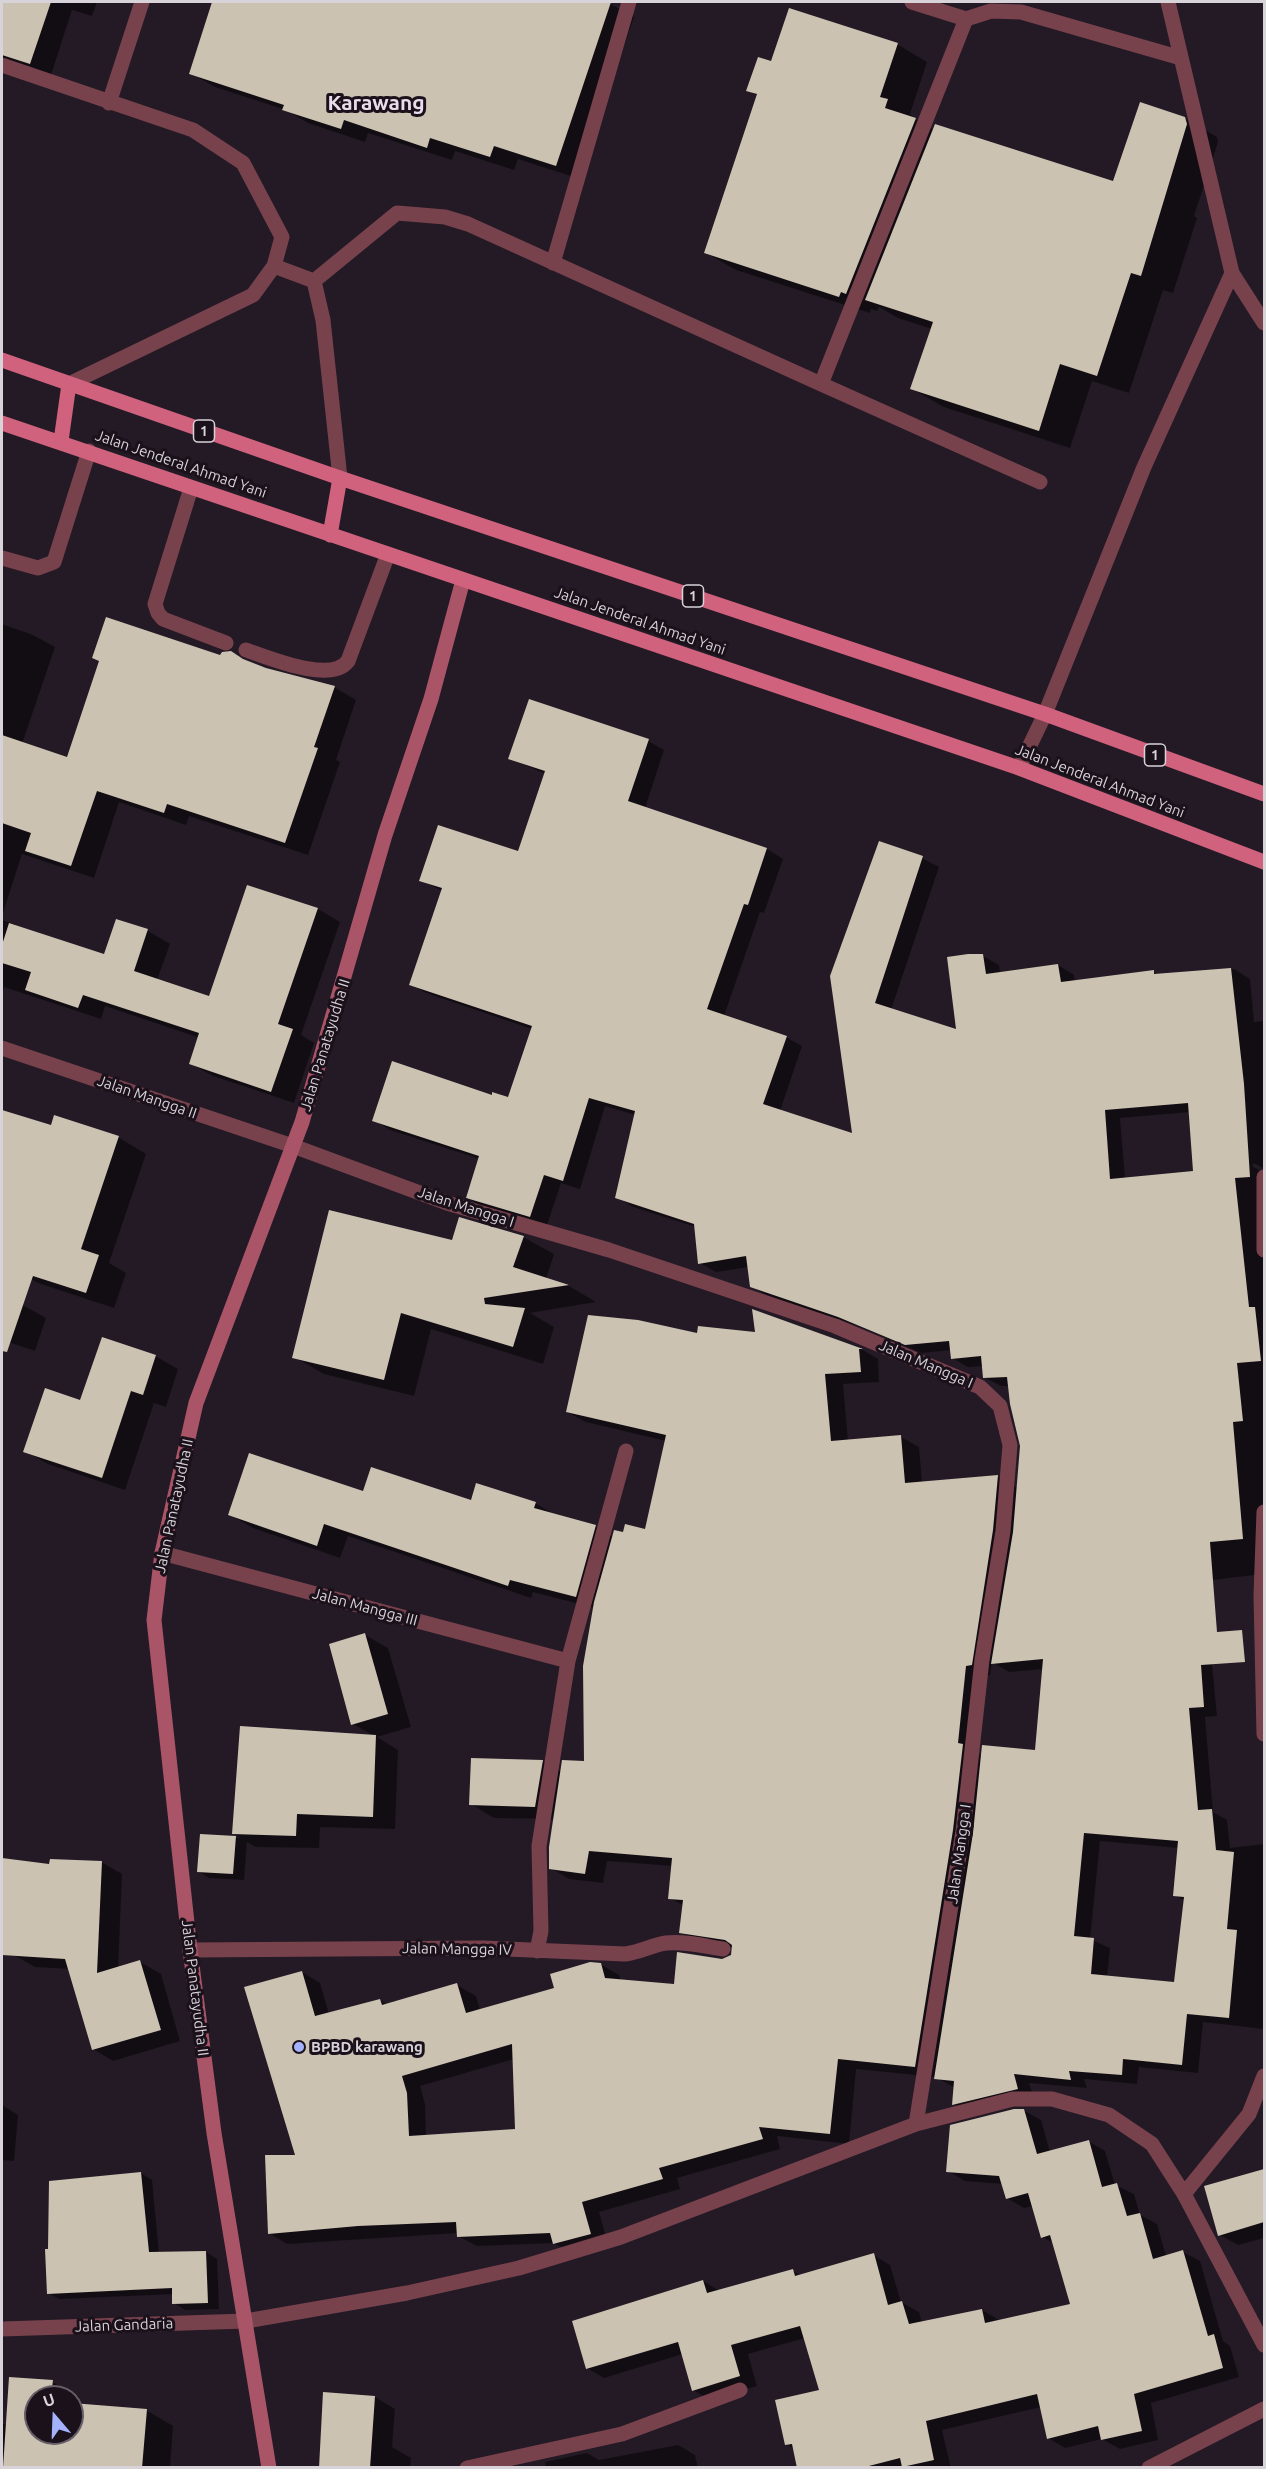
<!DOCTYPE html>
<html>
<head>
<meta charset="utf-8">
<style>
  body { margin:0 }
  #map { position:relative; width:1266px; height:2469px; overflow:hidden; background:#231a25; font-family:Ubuntu,sans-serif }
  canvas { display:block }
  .frame { position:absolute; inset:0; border:3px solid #d8d2d9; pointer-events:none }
  .north { position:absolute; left:24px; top:2385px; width:60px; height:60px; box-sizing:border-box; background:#1a111b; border:2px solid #665e67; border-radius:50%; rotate:341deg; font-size:16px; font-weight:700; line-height:24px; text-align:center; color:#d8d2d9 }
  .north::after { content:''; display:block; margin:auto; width:21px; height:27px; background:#a4b1fc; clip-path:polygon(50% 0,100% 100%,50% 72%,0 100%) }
</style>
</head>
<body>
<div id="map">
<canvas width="1266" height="2469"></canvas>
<div class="frame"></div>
<div class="north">U</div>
</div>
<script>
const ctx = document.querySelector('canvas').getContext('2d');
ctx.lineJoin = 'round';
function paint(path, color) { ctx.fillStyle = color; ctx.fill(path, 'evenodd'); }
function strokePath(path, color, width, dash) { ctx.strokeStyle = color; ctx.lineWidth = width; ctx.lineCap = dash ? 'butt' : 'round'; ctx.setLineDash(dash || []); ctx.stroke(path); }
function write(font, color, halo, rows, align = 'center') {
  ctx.font = font + ' Ubuntu,sans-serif'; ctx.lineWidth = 6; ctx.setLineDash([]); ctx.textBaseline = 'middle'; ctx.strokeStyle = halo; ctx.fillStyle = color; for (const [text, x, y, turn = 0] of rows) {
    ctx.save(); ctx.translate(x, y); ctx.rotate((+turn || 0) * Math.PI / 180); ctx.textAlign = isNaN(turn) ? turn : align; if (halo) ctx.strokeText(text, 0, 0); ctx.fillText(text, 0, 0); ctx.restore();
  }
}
const shadow = new Path2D(`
  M2,2H97L92,16L72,10L51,75L2,63Z
  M214,2H607L634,17L580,179L518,159L514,170L455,151L452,160L368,133L365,142L308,123L286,110L215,87L190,73Z
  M897,44L927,62L910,114L917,120L934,130L1114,183L1184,118L1217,137L1218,142L1194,216L1197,218L1173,293L1163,290L1129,393L1092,381L1070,448L944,407L912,389L932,329L898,318L879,307L877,311L871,309L870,313L736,270L706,253L758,96L748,90L772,63Z
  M2,624L33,635L55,647L22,744L68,759L221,657L334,687L356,700L336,760L340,762L308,855L189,816L186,825L119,802L94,878L22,854L2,916Z
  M648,741L664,750L645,808L767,849L783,859L764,913L760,912L724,1016L786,1037L802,1046L780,1111L853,1135L880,843L922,858L939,867L891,1010L958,1032L983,956L999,965L1000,973L1058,965L1074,975L1075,982L1153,972L1159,975L1234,969L1250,979L1254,1022L1264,1021V1169L1254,1163L1252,1166L1264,1173V1574L1204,1581L1217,1716L1205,1717L1213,1812L1227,1820L1230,1848L1264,1844V2029L1203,2022L1198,2073L1139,2067L1137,2084L1084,2079L1087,2088L1029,2083L1034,2098L970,2113L954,2104L955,2088L936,2077L856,2069L849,2144L777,2136L780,2149L677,2178L680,2189L599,2212L608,2244L573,2254L554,2243L477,2246L458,2236V2233L287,2244L269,2233L297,2156L302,1972L320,1983L329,2014L380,2000L388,2005L457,1985L476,1996L480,2010L556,1989L600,1964L619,1975L621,1981L675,1986L732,1956L733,1948L699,1943L681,1932L684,1906L670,1898L673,1866L607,1861L603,1883L569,1879L551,1868L555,1819L494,1818L471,1804L542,1761L562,1772L585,1762L595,1608L533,1592L531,1598L348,1536L340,1558L253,1528L230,1515L364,1492L472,1502L535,1503L559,1517L595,1526L614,1537L646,1531L666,1441L586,1422L567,1412L699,1335L757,1333L754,1311L863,1350L878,1359L879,1382L843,1384L848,1441L901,1437L919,1447L922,1483L997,1476L1018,1488L1021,1446L1009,1386H1001L984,1377V1366L968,1367L952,1358L951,1350L922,1353L856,1325L768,1296L751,1286L749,1267L716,1272L700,1263L696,1227L633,1207L617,1197L636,1115L605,1106L580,1189L561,1183L547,1225L483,1207L467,1198L480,1159L390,1130L374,1120L492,1097L509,1099L532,1029L426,993L410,984L442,891L421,880L519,853L546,774L510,759ZM1190,1112L1195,1173L1125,1179L1120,1118ZM992,1662L1009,1672L1044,1669L1036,1751L983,1757L976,1753L984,1676L990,1675ZM1100,1841L1179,1848L1175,1895L1185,1901L1176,1983L1107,1977L1110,1948L1090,1939ZM514,2059L517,2131L426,2136L425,2104L420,2086Z
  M248,887L318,909L340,922L301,1035L314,1043L294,1103L213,1076L191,1064L200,1038L105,1006L101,1019L4,987L2,996V920L105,956L117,921L148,931L170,944L157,980L210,998Z
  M2,1111L52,1127L118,1137L146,1154L109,1263L126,1273L114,1308L38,1283L10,1267L25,1220L2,1212Z
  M523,1237L554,1254L546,1279L569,1286L596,1302L530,1313L554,1327L543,1364L431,1329L414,1396L324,1374L294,1357Z
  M2,1298L23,1305L46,1318L35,1351L2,1340Z
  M155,1356L178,1369L166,1407L154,1403L125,1490L48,1464L25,1451L81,1402Z
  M365,1635L388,1648L411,1727L377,1737L398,1750L395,1829L320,1827L319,1848L256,1847L247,1842L244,1880L209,1878L198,1871L201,1835L241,1838L233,1833L374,1736L353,1724Z
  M2,1859L51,1866L101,1862L122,1874L118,1968L140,1962L161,1974L180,2041L113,2061L93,2049L70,1969L35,1967L14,1955L15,1945L2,1943Z
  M2,2105L18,2115L14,2161L2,2160Z
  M1023,2110L1041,2120L1050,2152L1088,2141L1105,2151L1115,2185L1134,2194L1140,2215L1157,2224L1166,2256L1183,2252L1200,2261L1223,2341L1230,2346L1239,2377L1151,2403L1158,2440L1120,2449L1102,2439L1065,2448L1048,2438L1041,2407L942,2430L951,2468H799L795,2449L786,2444L821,2391L805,2338L748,2354L757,2386L710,2400L693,2390L683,2354L604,2378L587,2368L703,2281L720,2291L793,2271L802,2276L873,2255L890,2265L901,2302L919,2312L922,2323L982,2310L999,2320L1071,2305L1054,2243L1042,2237L1033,2206L1024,2208L1007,2198L1003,2184L965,2181L948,2171Z
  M1264,2170V2238L1238,2245L1220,2235L1206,2187Z
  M141,2173L152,2180L159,2254L206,2252L217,2259L219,2309L185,2310L174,2303V2294L60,2299L48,2293Z
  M11,2379L52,2382L79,2397L78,2405L146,2410L173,2426L170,2468H2V2424H8ZM36,2397H72V2433H36Z
  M375,2397L395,2409L392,2447L411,2458L410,2468H320Z
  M678,2445L695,2455L698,2468H546L545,2462L587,2453L599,2460Z`);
const building = new Path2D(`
  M2,2H51L30,64L2,55Z
  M212,2H611L556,166L494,146L490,157L430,138L427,148L344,120L341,129L282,110L284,105L189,74Z
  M789,8L898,43L880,97L888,99L885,108L916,118L846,294L841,292L839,297L704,253L757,94L746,91L758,57L771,61Z
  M1140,102L1185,117L1187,124L1141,276L1131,273L1097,376L1060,364L1039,431L910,389L933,322L865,300L935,124L1113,181Z
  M106,617L220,655L222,652L231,651L243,659L266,668L335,686L314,747L318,748L285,843L167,804L164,813L97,791L71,866L25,851L31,833L2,823V735L67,757L99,661L92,658Z
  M529,699L649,739L628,801L767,848L748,905L744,904L707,1009L787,1036L763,1104L852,1133L830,976L879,841L923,856L875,1003L956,1029L947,957L968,954H983L986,974L1058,964L1061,982L1154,970V974L1231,968L1244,1084L1250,1177L1235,1178L1249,1307H1255L1261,1361L1237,1363L1243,1421L1233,1422L1243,1539L1210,1542L1217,1632L1242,1630L1245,1662L1201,1665L1204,1707L1189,1708L1198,1810L1212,1809L1216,1850L1234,1852L1227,1929L1237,1930L1229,2018L1187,2014L1182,2065L1123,2059L1122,2075L1069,2071L1071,2080L1014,2074L1018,2089L952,2105L954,2081L934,2079L973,1833L982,1745L1035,1750L1043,1659L991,1664L1013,1532L1020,1446L1010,1404L1007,1377L983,1378L981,1356L951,1359L949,1341L905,1345L838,1317L750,1287L746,1256L698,1264L694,1224L615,1198L635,1111L589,1098L563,1181L544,1175L530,1217L466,1198L479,1156L372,1121L392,1061L492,1095V1092L508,1097L532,1026L409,985L442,888L419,881L438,825L518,851L545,771L508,759ZM1188,1103L1193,1171L1110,1179L1105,1110ZM1084,1833L1178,1841L1173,1896L1184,1897L1174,1982L1091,1974L1094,1938L1074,1936Z
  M247,885L318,908L278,1024L293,1029L271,1092L189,1064L199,1033L83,995L78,1008L25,990L31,972L2,963V945L9,923L104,954L116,919L148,929L134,971L209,996Z
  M2,1110L51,1125L54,1115L119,1136L81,1249L99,1255L86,1293L33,1276L7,1352L2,1351Z
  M329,1210L452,1240L459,1217L524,1236L513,1267L569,1285L484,1298L485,1304L525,1308L513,1347L401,1313L384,1380L292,1358Z
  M752,1309L863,1349H859L861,1372L825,1374L831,1441L901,1435L905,1483L998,1475L993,1530L972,1665L966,1666L958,1743L963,1744L953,1830L915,2067L838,2059L830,2134L759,2127L763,2139L659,2168L663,2179L582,2202L591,2234L553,2244L550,2233L457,2237L456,2222L358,2226L268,2234L265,2155H295L244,1987L302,1971L315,2016L380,1999L382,2005L457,1983L466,2013L554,1988L550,1974L590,1962L601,1963L605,1978L674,1984L677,1952L722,1959L731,1955L732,1945L725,1940L679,1933L683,1900L668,1899L672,1858L589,1851L585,1874L549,1869V1847L562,1760L584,1761L583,1666L594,1602L614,1530L623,1532L625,1524L645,1529L666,1435L566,1412L588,1315L638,1320L697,1333L698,1326L755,1332ZM512,2044L515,2129L409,2136L407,2093L402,2076Z
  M102,1337L156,1355L143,1395L131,1391L102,1478L23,1452L45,1388L80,1400Z
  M249,1453L363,1491L371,1467L471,1500L476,1483L536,1502L534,1508L596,1525L576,1597L510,1580L508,1586L324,1524L317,1546L228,1515Z
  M365,1633L388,1714L351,1725L329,1644Z
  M240,1726L376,1735L373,1817L297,1814L296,1836L232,1834Z
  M471,1758L543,1760L535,1807L469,1805Z
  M200,1834L236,1836L233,1874L197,1872Z
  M2,1858L49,1864L50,1859L102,1861L97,1973L140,1960L161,2030L92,2050L65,1959L2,1955Z
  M1014,2109H1024L1037,2154L1089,2140L1102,2187L1117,2183L1127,2216L1140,2213L1153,2259L1183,2250L1208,2336L1214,2334L1223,2368L1134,2394L1142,2431L1101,2440L1098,2426L1047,2439L1037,2394L926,2421L934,2460L902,2467L900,2458L861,2468H797L792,2444L785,2445L775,2400L819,2390L800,2326L731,2345L740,2376L692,2391L678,2342L586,2369L572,2321L703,2280L707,2293L793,2269L795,2276L874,2253L888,2305L902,2301L909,2324L982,2309L985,2323L1070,2304L1050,2235L1041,2238L1028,2193L1006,2199L999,2176L946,2172L950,2125Z
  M1264,2169V2222L1218,2236L1204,2186Z
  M141,2172L149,2252L206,2251L208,2303L172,2304V2288L47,2294L45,2249H48L49,2181Z
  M9,2377L53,2380L51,2397H36V2433H72V2403L147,2409L142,2468H3Z
  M323,2392L375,2396L370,2468H319Z`);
const lane = new Path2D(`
  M1168,2L1232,273L1264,323
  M966,19L991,11L1021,12L1181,58
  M2,65L193,130L243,163L282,237L274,266L253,295L69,384
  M109,103L142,2
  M553,263L629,2
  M274,266L314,281
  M314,281L397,213L445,217L468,224L821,384L966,19L912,2
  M314,281L323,320L340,478
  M821,384L1040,482
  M2,558L38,568L54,562L89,451
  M1019,768L1045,714L1144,467L1232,273`);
const street = new Path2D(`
  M191,488L155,604L158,613L163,619L226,643
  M246,650C270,658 331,684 348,661L388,554
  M2,1048L293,1146L447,1203L609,1250L835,1326L980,1387L1000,1406L1010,1445L1003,1531L982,1660L963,1831L916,2124
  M1264,1177V1250
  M1264,1512L1261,1595L1264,1734
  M162,1553L568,1661
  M190,1950L483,1948L625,1954C641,1952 652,1945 666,1943C685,1941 704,1946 723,1949
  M537,1951L541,1931L539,1846L568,1661L626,1451
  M1184,2194L1249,2114L1264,2076
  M2,2329L246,2321L407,2293L519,2268L621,2237L916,2124L1013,2099H1052L1109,2115L1152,2144L1184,2194L1264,2345
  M467,2468L622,2434L740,2390
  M1149,2468L1264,2409`);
const secondary = new Path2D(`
  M269,2468L214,2133L190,1950L154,1620L162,1553L196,1403L302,1122L385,835L431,699L463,580`);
const primary = new Path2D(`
  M2,360L340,478L1045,714L1264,794
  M2,423L1019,768L1264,862
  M61,441L69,384
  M330,535L340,478`);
const markers = [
  [299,2047,6,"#a4b1fc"]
];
const shields = [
  [204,431,21],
  [693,596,21],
  [1155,755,21]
];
const shieldNames = [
  ["1",204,431],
  ["1",693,596],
  ["1",1155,755]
];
const streetNames = [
  ["Jalan Jenderal Ahmad Yani",181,464,19],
  ["Jalan Jenderal Ahmad Yani",640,621,19],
  ["Jalan Jenderal Ahmad Yani",1100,781,21],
  ["Jalan Panatayudha II",325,1045,-73],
  ["Jalan Mangga II",147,1097,19],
  ["Jalan Mangga I",466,1207,18],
  ["Jalan Mangga I",926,1364,23],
  ["Jalan Panatayudha II",174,1506,-78],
  ["Jalan Mangga III",365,1607,15],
  ["Jalan Mangga I",959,1854,-82],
  ["Jalan Mangga IV",457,1949,1],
  ["Jalan Panatayudha II",195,1988,83],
  ["Jalan Gandaria",124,2325,-2]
];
const poiNames = [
  ["BPBD karawang",311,2047]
];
const districtNames = [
  ["Karawang",376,103]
];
paint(shadow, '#0007');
paint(building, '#ccc2b2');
strokePath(lane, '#78424d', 15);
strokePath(street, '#78424d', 15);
strokePath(secondary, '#aa5468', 15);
strokePath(primary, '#d1627d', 15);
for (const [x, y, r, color] of markers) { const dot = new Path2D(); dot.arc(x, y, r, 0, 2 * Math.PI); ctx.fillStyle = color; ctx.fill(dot); strokePath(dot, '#1a111b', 2); }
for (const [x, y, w] of shields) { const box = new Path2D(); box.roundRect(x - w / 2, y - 11, w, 22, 4.5); ctx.fillStyle = '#1a111b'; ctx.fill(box); strokePath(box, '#d8d2d9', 1.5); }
write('bold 14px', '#d8d2d9', null, shieldNames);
write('15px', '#d8d2d9', '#1a111b', streetNames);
write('bold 15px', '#d8d2d9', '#1a111b', poiNames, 'left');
write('bold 21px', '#e9ddec', '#1a111b', districtNames);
</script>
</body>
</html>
